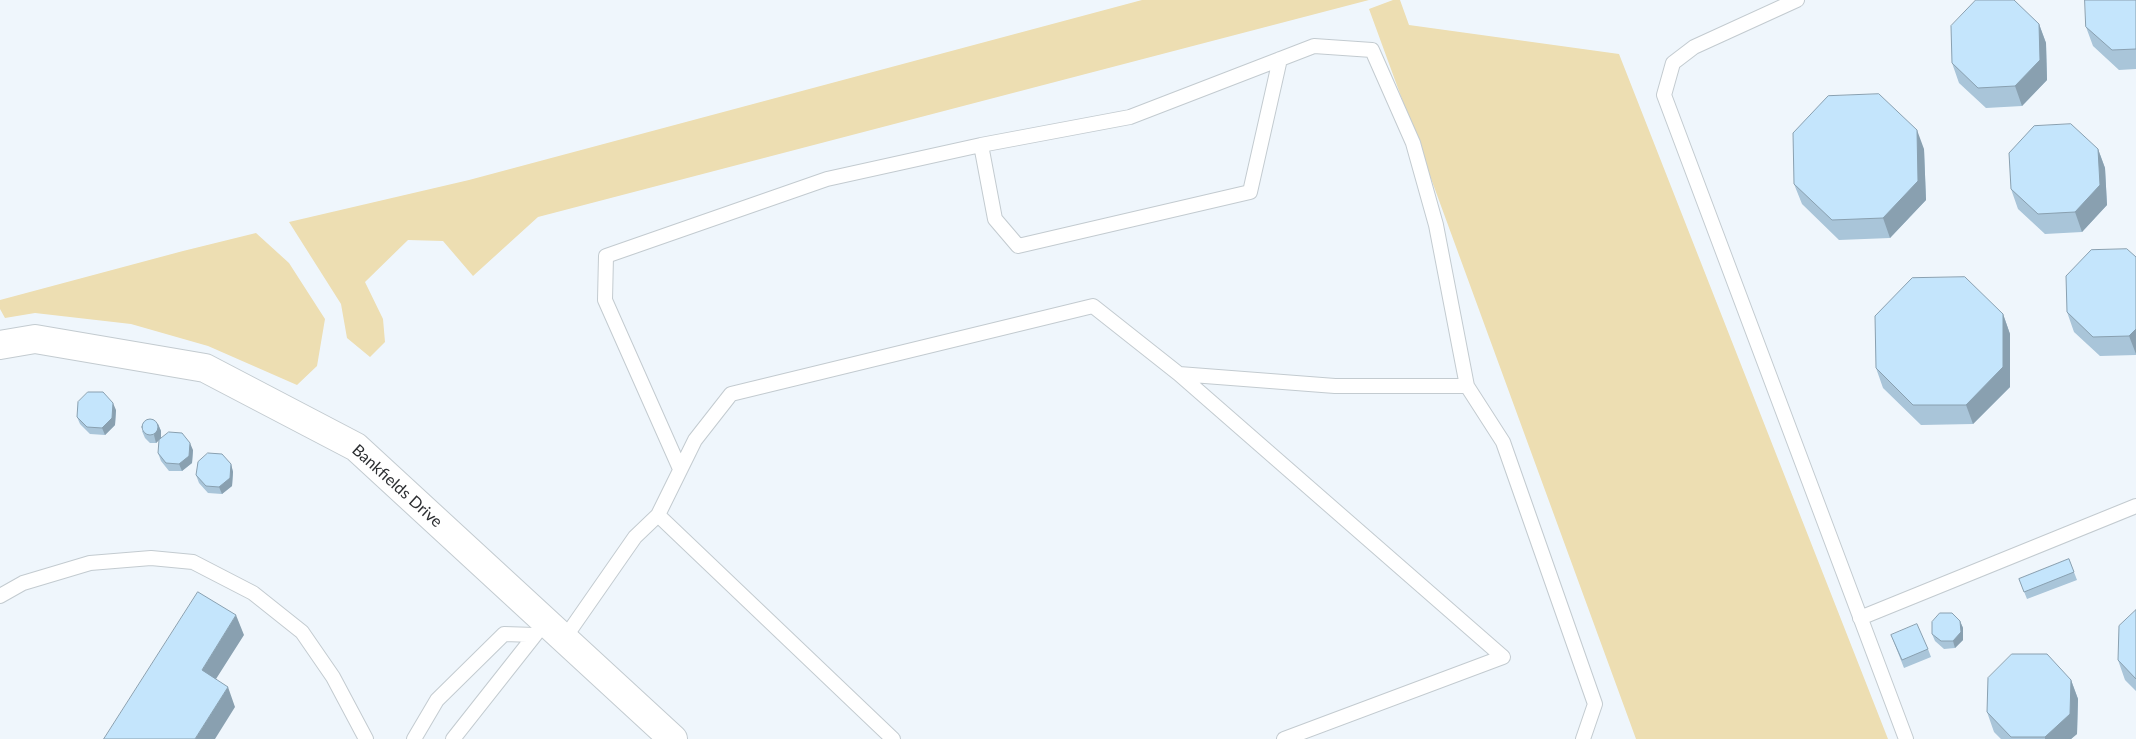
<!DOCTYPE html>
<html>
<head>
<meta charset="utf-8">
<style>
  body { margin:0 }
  canvas { display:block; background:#eff6fc }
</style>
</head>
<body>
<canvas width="2136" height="739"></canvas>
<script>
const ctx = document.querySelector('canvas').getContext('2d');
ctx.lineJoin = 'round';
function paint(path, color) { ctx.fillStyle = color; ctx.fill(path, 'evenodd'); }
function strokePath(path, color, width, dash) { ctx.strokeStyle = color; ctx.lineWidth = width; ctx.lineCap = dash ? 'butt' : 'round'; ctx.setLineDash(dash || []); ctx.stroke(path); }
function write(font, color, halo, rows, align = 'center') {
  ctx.font = font + ' Lato,sans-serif'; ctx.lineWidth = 4; ctx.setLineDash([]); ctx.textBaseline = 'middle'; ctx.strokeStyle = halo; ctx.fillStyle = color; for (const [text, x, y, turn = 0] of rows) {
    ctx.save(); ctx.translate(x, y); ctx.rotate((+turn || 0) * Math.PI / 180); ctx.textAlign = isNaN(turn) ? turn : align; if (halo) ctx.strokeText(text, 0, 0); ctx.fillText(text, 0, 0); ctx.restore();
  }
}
const green = new Path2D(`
  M1142,0H1369L538,217L473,276L443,241L408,240L365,282L383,319L385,342L370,357L347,338L341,304L289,222L469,180Z
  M1393,0H1400L1409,25L1619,54L1888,739H1636L1369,9Z
  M256,233L289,263L325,319L317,366L297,385L208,346L131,324L35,313L5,318L0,309V300L183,251Z`);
const service = new Path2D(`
  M1797,0L1694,47L1673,63L1664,95L1906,739
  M981,145L995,219L1018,246L1250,192L1280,59
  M1179,374L1335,386H1467L1503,442L1595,704L1583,739
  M680,469L605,300L606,256L827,179L981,145L1130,117L1314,46L1372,50L1413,143L1436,225L1467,386
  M658,515L893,739
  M0,596L23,583L90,563L151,558L193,562L253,593L302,632L333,677L366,739
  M1860,618L2136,506
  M564,639L635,537L658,515L695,440L731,394L1093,306L1179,374L1503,657L1284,739
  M414,739L437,700L504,634L535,635
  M453,739L539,630`);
const minor = new Path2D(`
  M0,345L35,339L205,368L356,447L673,739`);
const wall = new Path2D(`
  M2136,0V69L2119,70L2093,46L2086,27Z
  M2039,24L2046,43L2047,80L2022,106L1986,108L1959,83L1952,63Z
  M1924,149L1926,200L1890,238L1839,240L1802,204L1794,184Z
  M2098,149L2105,168L2107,205L2082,232L2045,234L2018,209L2011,189Z
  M2136,257V355L2100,356L2074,332L2067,312Z
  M2003,314L2010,334V387L1973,424L1921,425L1883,388L1876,368Z
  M116,410L115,425L105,435L90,434L80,424L77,417Z
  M158,424L161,431V438L156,443H150L145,438L142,431Z
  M193,450L192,463L182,471H169L161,461L158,453Z
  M231,464L233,472L232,486L222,494L208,493L199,483L196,475Z
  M2069,559L2077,580L2027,599L2019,579Z
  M2136,610V691L2125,680L2118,660Z
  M1960,621L1963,628V640L1955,648L1944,649L1935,641L1932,634Z
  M1891,635L1928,649L1931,657L1904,668Z
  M2071,680L2078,699L2077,734L2071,739H2001L1994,732L1987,712Z`);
const shadedWall = new Path2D(`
  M2039,24L2046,43L2047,80L2022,106L2015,86Z
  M1917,130L1924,149L1926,200L1890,238L1883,218Z
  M2098,149L2105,168L2107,205L2082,232L2075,212Z
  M2003,314L2010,334V387L1973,424L1966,405Z
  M2136,329V354L2129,336Z
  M113,403L116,410L115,425L105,435L102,428Z
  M158,424L161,431V438L156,443L154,435Z
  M190,443L193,450L192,463L182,471L179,464Z
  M231,464L233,472L232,486L222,494L219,487Z
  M236,615L244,635L209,690L202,670Z
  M1960,621L1963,628V640L1955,648L1953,641Z
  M2071,680L2078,699L2077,734L2071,739H2045V737Z
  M228,687L235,707L215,739H195Z`);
const building = new Path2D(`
  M1976,0H2014L2039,24L2040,60L2015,86L1978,88L1952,63L1951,26Z
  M2085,0H2136V49L2112,50L2086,27Z
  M1879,94L1917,130L1918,181L1883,218L1832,220L1794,184L1793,133L1828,96Z
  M2071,124L2098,149L2100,185L2075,212L2038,214L2011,189L2009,153L2034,126Z
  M2127,249L2136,257V329L2129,336L2093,337L2067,312L2066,276L2091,250Z
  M1965,277L2003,314V367L1966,405H1913L1876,368L1875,316L1912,278Z
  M88,392H103L113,403L112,418L102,428L87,427L77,417L78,402Z
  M142 427a8 8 0 1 1 16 0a8 8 0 1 1-16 0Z
  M169,432L182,433L190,443L189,456L179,464L166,463L158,453L159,440Z
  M208,453L222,454L231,464L230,478L219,487L206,486L196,475L198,462Z
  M2069,559L2074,572L2024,592L2019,579Z
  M198,592L236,615L202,670L228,687L195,739H104Z
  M2136,610V679L2118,660L2119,626Z
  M1940,613H1952L1960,621L1961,632L1953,641H1941L1932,634V622Z
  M1917,624L1928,649L1902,660L1891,635Z
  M2012,654H2047L2071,680L2070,714L2045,737H2011L1987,712L1988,678Z`);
const streetNames = [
  ["Bankfields Drive",397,486,42]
];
paint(green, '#eddeb2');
strokePath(service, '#c3cbd0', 16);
strokePath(minor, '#c3cbd0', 30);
strokePath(service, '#fff', 14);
strokePath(minor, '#fff', 28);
paint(wall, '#a9c5d9');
paint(shadedWall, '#89a0b0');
paint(building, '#c4e5fc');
strokePath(building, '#89a0b0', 1);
write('16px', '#2c2e31', '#fff', streetNames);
</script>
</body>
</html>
